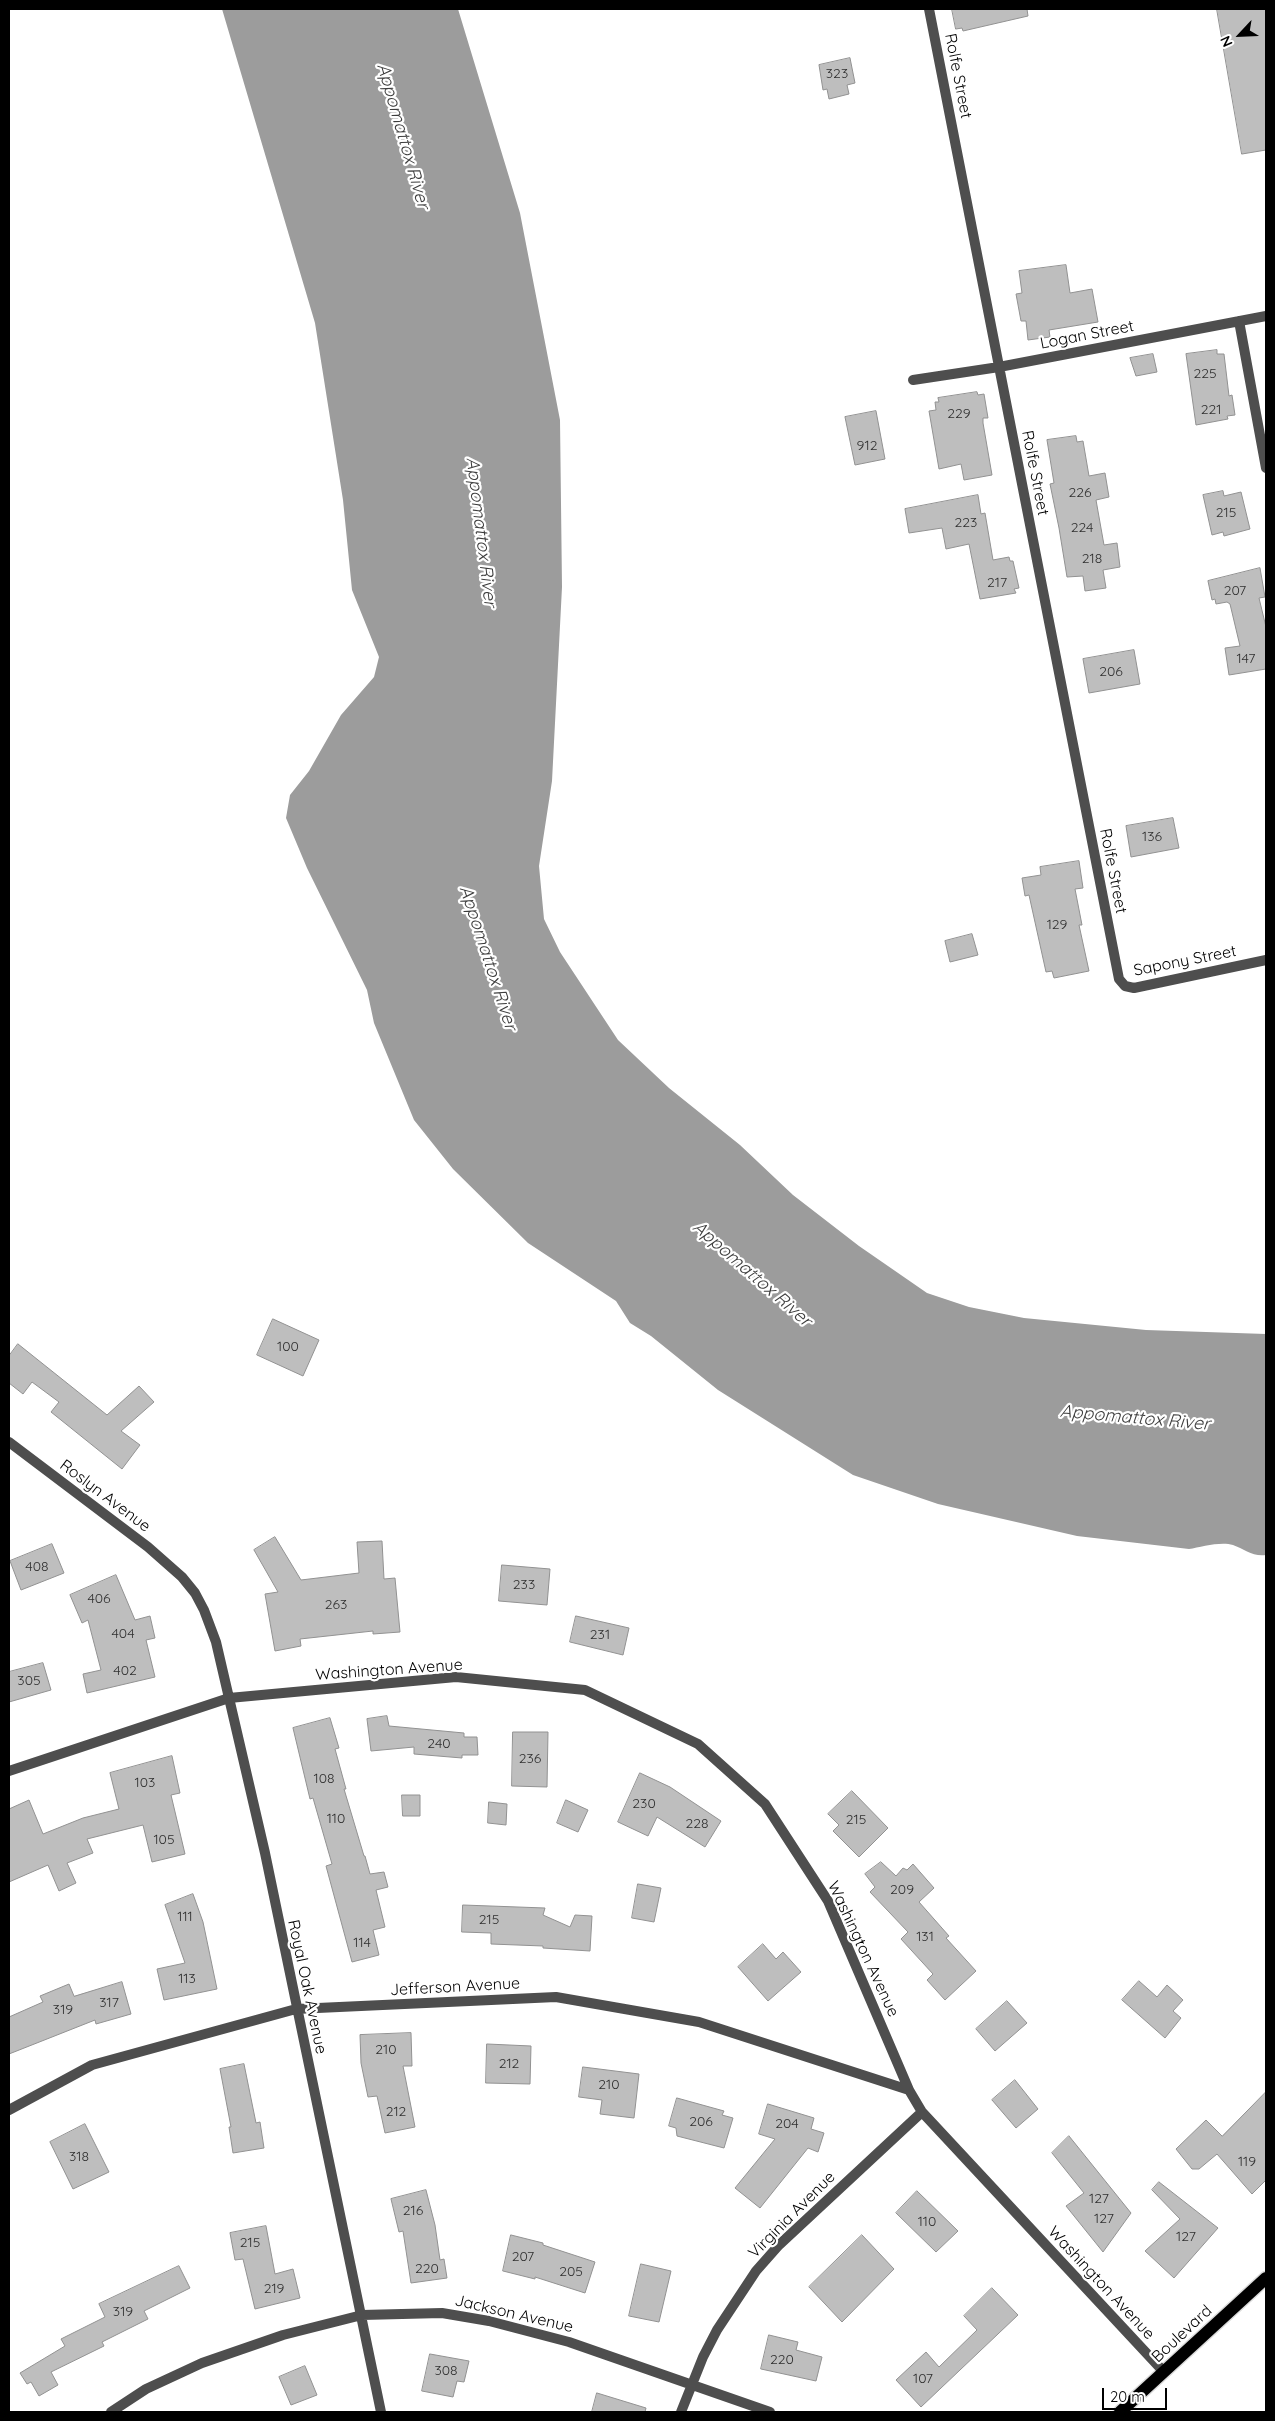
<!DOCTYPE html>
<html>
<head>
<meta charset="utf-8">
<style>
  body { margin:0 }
  #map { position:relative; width:1275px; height:2421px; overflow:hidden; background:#fff; font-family:Quicksand,sans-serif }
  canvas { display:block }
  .frame { position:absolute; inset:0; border:10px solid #000; pointer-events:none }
  .north { position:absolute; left:1215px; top:10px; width:50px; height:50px; -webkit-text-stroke:4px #fff; paint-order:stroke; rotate:245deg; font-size:14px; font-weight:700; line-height:20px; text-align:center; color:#000 }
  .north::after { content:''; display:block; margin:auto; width:18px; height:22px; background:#000; clip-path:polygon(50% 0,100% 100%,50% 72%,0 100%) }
  .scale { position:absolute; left:1102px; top:2388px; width:65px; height:22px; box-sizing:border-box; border:2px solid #000; border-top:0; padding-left:6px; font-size:15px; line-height:18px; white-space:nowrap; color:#000; -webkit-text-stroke:4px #fff; paint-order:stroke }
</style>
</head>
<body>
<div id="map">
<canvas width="1275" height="2421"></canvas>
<div class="frame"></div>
<div class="north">N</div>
<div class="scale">20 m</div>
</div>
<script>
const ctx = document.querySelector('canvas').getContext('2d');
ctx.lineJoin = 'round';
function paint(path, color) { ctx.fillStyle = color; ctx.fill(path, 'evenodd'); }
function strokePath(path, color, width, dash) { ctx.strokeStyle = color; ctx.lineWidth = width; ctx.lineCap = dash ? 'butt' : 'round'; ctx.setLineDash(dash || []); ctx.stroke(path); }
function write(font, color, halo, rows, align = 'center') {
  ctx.font = font + ' Quicksand,sans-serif'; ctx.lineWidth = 4.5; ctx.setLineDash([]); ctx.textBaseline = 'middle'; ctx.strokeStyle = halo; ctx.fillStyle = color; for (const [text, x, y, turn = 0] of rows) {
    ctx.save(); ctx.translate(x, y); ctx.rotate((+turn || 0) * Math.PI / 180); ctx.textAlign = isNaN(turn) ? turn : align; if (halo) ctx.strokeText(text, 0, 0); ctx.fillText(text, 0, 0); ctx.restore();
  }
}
const water = new Path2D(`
  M222,9H458L520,213L560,420L562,587L552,781L539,866L544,919L560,952L618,1040L669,1088L740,1145L793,1195L859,1246L927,1293L969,1307L1024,1318L1146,1330L1266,1334V1555C1253,1557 1244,1549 1233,1545C1221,1541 1201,1547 1189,1549L1077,1536L938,1504L853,1475L718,1390L651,1336L630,1323L616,1301L528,1243L453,1169L414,1120L374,1023L367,990L307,868L286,818L290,795L309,771L341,715L374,677L379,657L352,590L343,500L315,323Z`);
const building = new Path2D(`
  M952,9H1027L1028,16L963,31L962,28L956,29Z
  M1217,9H1266V150L1242,154Z
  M850,58L855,83L847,85L849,94L829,99L827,89L823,90L819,65Z
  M1066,265L1070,293L1092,289L1098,322L1049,330L1050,337L1028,340L1026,321H1021L1016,294L1022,293L1019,271Z
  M1217,350V354H1224L1229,396L1232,395L1235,415L1227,416L1228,419L1196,425L1186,354Z
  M1153,354L1157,372L1136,376L1130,358Z
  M977,392L978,395L984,394L988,418H983V423L992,475L964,480L961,464L939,469L929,411L936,410L935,402H939L938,398Z
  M876,411L885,459L855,465L845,417Z
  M1076,436L1077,442L1083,441L1089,476L1105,473L1109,497L1096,500L1104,545L1117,543L1120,567L1103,570L1106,588L1085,591L1083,576L1067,577L1059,528L1050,484L1054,483L1047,440Z
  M1223,491L1224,496L1241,492L1250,529L1224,536L1223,532L1212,535L1203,495Z
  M978,495L981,514L985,513L993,560L1009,557L1010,561H1013L1019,588L1014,589L1016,593L980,599L969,544L946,549L942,528L909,533L905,509Z
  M1260,568L1265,597L1259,598L1266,627V669L1229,675L1225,648L1240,646L1230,604L1227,602L1216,604L1215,599L1212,600L1208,581Z
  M1134,650L1140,684L1089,693L1083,659Z
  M1173,818L1179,848L1131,857L1126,826Z
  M1079,861L1083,888L1075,889L1082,925H1079L1089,971L1054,978L1052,971L1046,972L1029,895L1025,896L1022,878L1041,875L1040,867Z
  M972,934L978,955L950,962L945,941Z
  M273,1319L319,1340L303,1376L257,1355Z
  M18,1344L107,1415L139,1386L154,1402L121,1431L140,1445L122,1469L51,1412L59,1402L32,1382L23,1394L9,1383V1356Z
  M275,1537L301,1580L359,1573L357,1542L382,1541L384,1579L395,1578L400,1632L373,1634V1631L300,1639L301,1646L275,1651L265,1594L278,1592L254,1550Z
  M52,1544L64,1573L21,1590L10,1561Z
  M502,1565L550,1569L547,1605L499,1601Z
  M116,1575L135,1620L150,1616L155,1638L146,1640L155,1677L87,1693L83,1674L101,1670L88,1620L82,1623L70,1595Z
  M576,1616L629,1628L623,1655L570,1642Z
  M43,1663L51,1690L9,1702V1672Z
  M387,1716L389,1726L464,1733V1737H477L478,1755H462V1758L414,1754V1747L371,1751L367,1719Z
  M330,1718L339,1748L335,1749L346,1789H344L364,1856H365L370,1874L384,1872L388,1887L376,1890L385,1927L373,1930L379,1955L352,1962L326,1866L332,1864L313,1798L310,1799L293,1728Z
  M513,1732H548L547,1787L512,1786Z
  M172,1756L180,1793L171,1795L185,1854L152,1862L143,1825L87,1839L93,1853L67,1863L76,1883L59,1891L48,1865L9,1882V1809L29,1800L43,1834L83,1818L119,1809L110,1773Z
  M640,1773L670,1787L721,1821L705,1847L657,1817L648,1836L618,1822Z
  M852,1791L888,1828L859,1857L833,1831L839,1825L828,1814Z
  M402,1795H420V1816H403Z
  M566,1800L588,1810L578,1832L557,1823Z
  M489,1802L507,1804L506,1825L488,1823Z
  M881,1862L896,1876L903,1868L907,1870L913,1864L934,1888L919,1902L949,1936L946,1938L976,1971L945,2000L927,1980L933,1974L901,1939L908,1932L870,1892L875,1887L865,1874Z
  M638,1884L661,1888L654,1922L632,1918Z
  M193,1894L203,1922L217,1989L164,2000L157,1969L185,1963L165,1905Z
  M463,1905L545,1908L543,1915L570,1927L575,1915L592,1916L590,1951L543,1948V1946L491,1944V1933L462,1932Z
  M763,1944L776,1959L783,1952L801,1972L768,2001L738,1967Z
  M1139,1981L1157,1997L1167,1985L1183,2000L1173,2011L1181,2018L1165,2038L1122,2000Z
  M122,1982L131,2014L96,2024L95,2020L9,2054V2017L43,2002L40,1996L69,1984L74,1996Z
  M1007,2001L1027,2023L995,2051L976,2029Z
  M411,2033L412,2066H403L415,2127L385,2133L377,2096L368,2097L361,2063L360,2035Z
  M487,2044L531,2046L530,2084L486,2083Z
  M244,2064L256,2123L260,2122L264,2148L233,2153L229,2127H231L220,2069Z
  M583,2067L639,2074L634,2118L600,2114L602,2100L579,2097Z
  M1015,2080L1038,2109L1016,2128L992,2100Z
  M1266,2092V2180L1252,2194L1217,2154L1199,2169H1192L1176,2149L1206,2120L1222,2136Z
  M677,2098L724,2111L722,2115L733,2118L724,2148L677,2136L676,2128L669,2126Z
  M768,2104L814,2118L811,2129L824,2133L818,2152L808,2148L760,2208L735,2188L775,2139L759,2134Z
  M85,2124L109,2172L73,2189L50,2142Z
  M1069,2136L1131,2213L1103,2252L1066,2206L1084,2193L1052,2153Z
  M1159,2182L1218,2228L1174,2278L1145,2251L1180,2219L1152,2190Z
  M426,2190L435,2225L440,2260L444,2259L447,2278L411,2283L403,2231L399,2232L391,2199Z
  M917,2191L958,2231L936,2252L896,2213Z
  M266,2226L275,2274L293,2269L300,2298L255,2309L243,2259L235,2260L230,2233Z
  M511,2235L543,2243V2245L595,2262L585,2293L535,2277V2279L503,2271Z
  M862,2235L894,2269L842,2322L809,2287Z
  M641,2264L671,2271L659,2322L629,2316Z
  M179,2266L190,2288L144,2311L148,2319L102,2342L104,2346L51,2372L58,2385L39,2396L31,2382L27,2384L20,2373L65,2346L61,2339L105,2317L99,2304Z
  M992,2288L1018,2315L921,2407L896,2380L926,2352L939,2367L977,2330L964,2316Z
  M769,2335L798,2342L796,2350L822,2357L816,2381L761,2369Z
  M430,2354L469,2361L464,2382L457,2381L453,2397L422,2391Z
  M305,2366L317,2395L291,2405L279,2377Z
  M597,2393L646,2408L645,2412H592Z`);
const street = new Path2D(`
  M929,9L1119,979L1125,986L1134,988L1266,960
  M1239,321L1266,468
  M913,380L999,367L1266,316
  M9,1442L148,1547L182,1577L195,1593L204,1610L216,1642L265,1853L381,2412
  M9,1771L229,1698L456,1677L585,1690L698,1744L765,1804L828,1901L909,2090L922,2112L1164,2372
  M9,2110L92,2065L296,2009L556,1997L699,2022L909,2090
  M111,2412L146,2389L202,2363L283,2335L362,2315L442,2313L489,2321L569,2342L770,2412
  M681,2412L703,2357L717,2330L756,2271L779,2245L922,2112`);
const primary = new Path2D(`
  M1120,2412L1266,2278`);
const numberNames = [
  ["323",837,74],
  ["225",1205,374],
  ["221",1211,410],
  ["229",959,414],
  ["912",867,446],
  ["226",1080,493],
  ["215",1226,513],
  ["223",966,523],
  ["224",1082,528],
  ["218",1092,559],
  ["217",997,583],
  ["207",1235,591],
  ["147",1246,659],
  ["206",1111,672],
  ["136",1152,837],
  ["129",1057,925],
  ["100",288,1347],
  ["408",37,1567],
  ["233",524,1585],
  ["406",99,1599],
  ["263",336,1605],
  ["404",123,1634],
  ["231",600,1635],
  ["402",125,1671],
  ["305",29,1681],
  ["240",439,1744],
  ["236",530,1759],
  ["108",324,1779],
  ["103",145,1783],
  ["230",644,1804],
  ["110",336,1819],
  ["215",856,1820],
  ["228",697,1824],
  ["105",164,1840],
  ["209",902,1890],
  ["111",185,1917],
  ["215",489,1920],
  ["131",925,1937],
  ["114",362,1943],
  ["113",187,1979],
  ["317",109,2003],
  ["319",63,2010],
  ["210",386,2050],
  ["212",509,2064],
  ["210",609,2085],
  ["212",396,2112],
  ["206",701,2122],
  ["204",787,2124],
  ["318",79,2157],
  ["119",1247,2162],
  ["127",1099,2199],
  ["216",413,2211],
  ["127",1104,2219],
  ["110",927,2222],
  ["127",1186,2237],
  ["215",250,2243],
  ["207",523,2257],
  ["220",427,2269],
  ["205",571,2272],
  ["219",274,2289],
  ["319",123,2312],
  ["220",782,2360],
  ["308",446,2371],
  ["107",923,2379]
];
const streetNames = [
  ["Rolfe Street",958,76,79],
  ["Logan Street",1087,335,-11],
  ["Rolfe Street",1035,473,79],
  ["Rolfe Street",1113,871,79],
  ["Sapony Street",1185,961,-11],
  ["Roslyn Avenue",105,1496,37],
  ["Washington Avenue",389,1670,-4],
  ["Washington Avenue",863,1949,65],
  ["Royal Oak Avenue",307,1987,78],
  ["Jefferson Avenue",455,1987,-3],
  ["Virginia Avenue",792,2215,-45],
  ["Washington Avenue",1101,2283,47],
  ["Jackson Avenue",514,2314,13],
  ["Boulevard",1182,2334,-43]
];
const waterNames = [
  ["Appomattox River",403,136,74],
  ["Appomattox River",481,532,83],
  ["Appomattox River",488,958,72],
  ["Appomattox River",752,1274,41],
  ["Appomattox River",1135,1418,5]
];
paint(water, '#9c9c9c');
paint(building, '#bebebe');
strokePath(building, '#929292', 1);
strokePath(primary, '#dbdbdb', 15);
strokePath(street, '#4e4e4e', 10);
strokePath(primary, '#000', 12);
write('14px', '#303030', null, numberNames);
write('16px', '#000', '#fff', streetNames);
write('italic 18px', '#3d3d3d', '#fff', waterNames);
</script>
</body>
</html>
